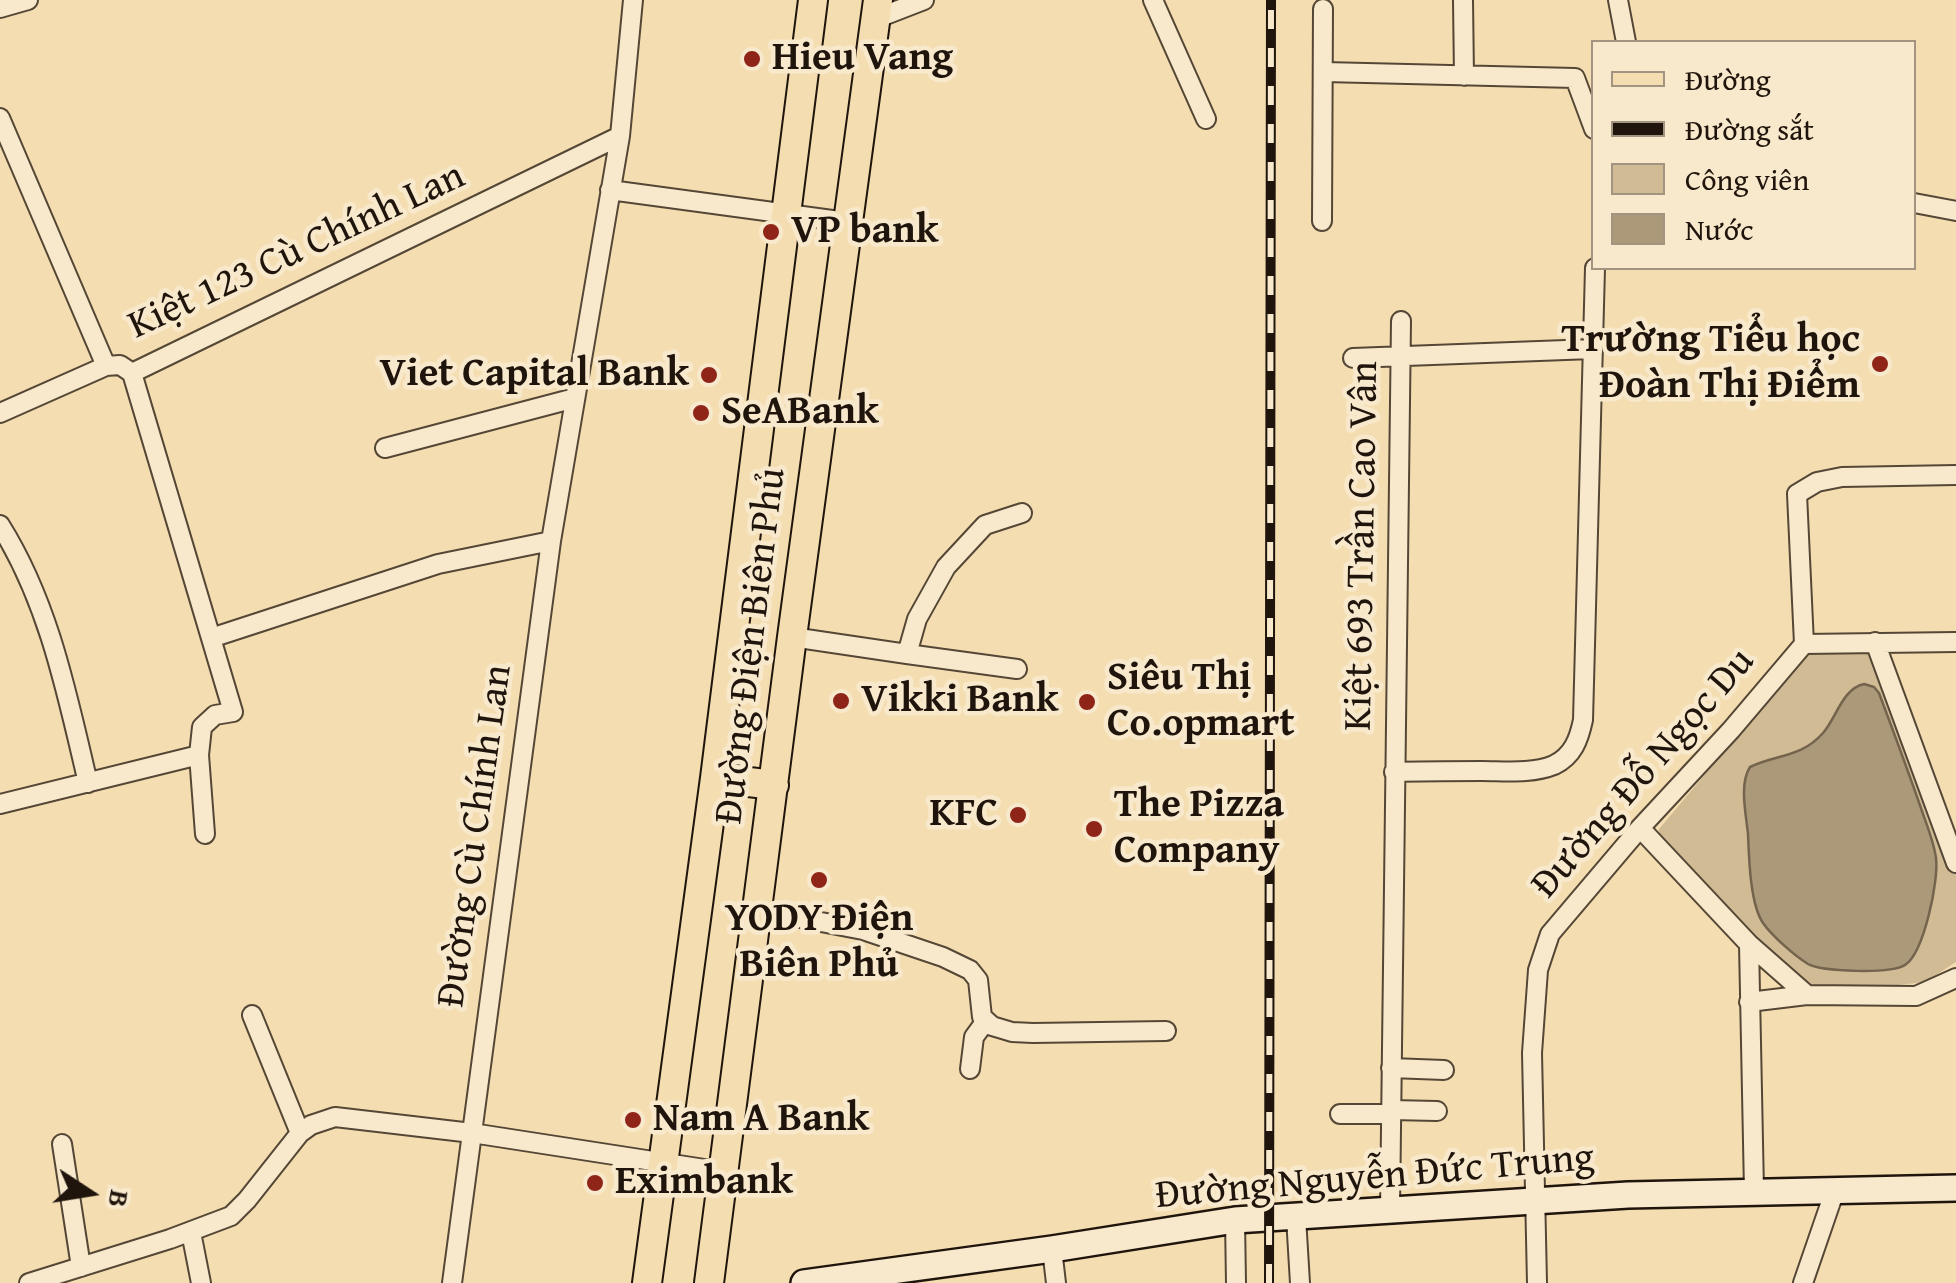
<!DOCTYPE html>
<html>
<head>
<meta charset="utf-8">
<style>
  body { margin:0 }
  #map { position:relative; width:1956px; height:1283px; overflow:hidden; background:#f4ddb1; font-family:"Gentium Book Plus",serif }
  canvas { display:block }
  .legend { position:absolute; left:1591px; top:40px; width:325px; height:230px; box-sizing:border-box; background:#f8e9cc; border:2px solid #a29480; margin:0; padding:12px 18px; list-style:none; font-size:30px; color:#20150d }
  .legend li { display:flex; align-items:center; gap:20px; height:50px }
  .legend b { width:50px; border:2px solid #a29480 }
  .north { position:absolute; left:40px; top:1143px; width:100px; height:100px; -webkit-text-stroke:8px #f8e9cc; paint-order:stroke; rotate:102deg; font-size:28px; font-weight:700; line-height:40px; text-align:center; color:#20150d }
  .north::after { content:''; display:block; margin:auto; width:35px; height:45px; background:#20150d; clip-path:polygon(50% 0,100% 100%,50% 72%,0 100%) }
</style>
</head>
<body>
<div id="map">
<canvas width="1956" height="1283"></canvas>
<ul class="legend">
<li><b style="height:12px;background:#f4ddb1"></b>Đường</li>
<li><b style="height:12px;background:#20150d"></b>Đường sắt</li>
<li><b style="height:28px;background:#d0bb95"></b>Công viên</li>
<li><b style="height:28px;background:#ac9979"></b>Nước</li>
</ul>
<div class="north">B</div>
</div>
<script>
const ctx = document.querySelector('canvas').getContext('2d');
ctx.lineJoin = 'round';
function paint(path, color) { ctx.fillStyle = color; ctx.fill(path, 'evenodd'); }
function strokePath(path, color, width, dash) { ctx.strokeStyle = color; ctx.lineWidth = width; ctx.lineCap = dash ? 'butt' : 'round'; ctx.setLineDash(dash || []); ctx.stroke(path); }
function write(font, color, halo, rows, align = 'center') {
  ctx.font = font + ' "Gentium Book Plus",serif'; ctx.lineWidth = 9; ctx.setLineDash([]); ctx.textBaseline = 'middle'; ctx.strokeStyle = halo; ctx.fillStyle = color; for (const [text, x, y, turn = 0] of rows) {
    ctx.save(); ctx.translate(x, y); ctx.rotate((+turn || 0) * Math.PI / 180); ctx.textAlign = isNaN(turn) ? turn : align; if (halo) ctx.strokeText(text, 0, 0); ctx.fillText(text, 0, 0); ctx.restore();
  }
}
const green = new Path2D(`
  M1876,651L1956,871V962L1925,982L1828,993L1805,985L1752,945L1658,840L1659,829L1808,652Z`);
const water = new Path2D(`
  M1864,684L1874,687L1879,693C1894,733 1909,773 1923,814C1928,828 1934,843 1936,858C1939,880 1924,953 1905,965C1891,974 1822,972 1808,964C1795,956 1772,936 1763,923C1750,904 1749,858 1748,834C1746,814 1739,784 1750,767C1777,754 1801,758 1823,733C1837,717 1842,689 1864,684Z`);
const street = new Path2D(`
  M1153,0L1206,119
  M1463,0L1464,76
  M1618,0L1626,42
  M0,8L28,0
  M875,19L924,0
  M1324,72L1575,78L1594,129
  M0,118L106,366
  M610,190L847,222
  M1914,203L1956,211
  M1322,221L1323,9
  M1353,358L1592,349
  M132,373L233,712L215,715L202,727L199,755L205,834
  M0,413L106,366L120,365L132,373L620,136
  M385,448L575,398
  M0,525C49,603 67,694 88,783
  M792,637L907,654L917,619L946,567L985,525L1022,513
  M211,638L438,564L551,541
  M1875,642L1956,863
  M1804,644L1956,642
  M907,654L1017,669
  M1394,772C1423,771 1453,771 1482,771C1505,771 1532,774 1554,765C1573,756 1579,739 1583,720L1595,268
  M0,804L199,755
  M1640,828L1749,944L1807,995L1916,996L1956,978
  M758,910L863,930L943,957L970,970L978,980L982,1017L992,1026L1012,1032L1033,1033L1166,1031
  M1749,944L1754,1191
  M1749,1002L1807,995
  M252,1015L300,1133
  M1391,1068L1444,1070
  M970,1069L974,1037L985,1022
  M1391,1110L1437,1111
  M1340,1114H1391
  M62,1144L81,1267
  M1390,1209L1401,321
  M1296,1217L1300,1283
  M1235,1220L1236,1283
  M191,1232L201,1283
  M1052,1249L1056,1283
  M29,1283L170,1239L231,1216L247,1200L300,1133L311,1125L335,1117L472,1133L724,1172
  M452,1283L551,541L620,136L633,0
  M1537,1283L1532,1053L1538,970L1550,934L1640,828L1731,730L1804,644L1797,494L1817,482L1842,477L1956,475
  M1803,1283L1835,1190`);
const secondary = new Path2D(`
  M804,1283L1052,1249L1235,1220L1628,1195L1956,1188`);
const primary = new Path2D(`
  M715,778L774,785
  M647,1283L715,778L813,0
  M709,1283L792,637L878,0`);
const rail = new Path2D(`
  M1269,1283L1271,0`);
const markers = [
  [752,59,10,"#8f2418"],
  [771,232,10,"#8f2418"],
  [1880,364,10,"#8f2418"],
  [709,375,10,"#8f2418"],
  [701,413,10,"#8f2418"],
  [841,701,10,"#8f2418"],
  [1087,702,10,"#8f2418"],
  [1018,815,10,"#8f2418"],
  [1094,829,10,"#8f2418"],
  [819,880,10,"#8f2418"],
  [633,1120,10,"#8f2418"],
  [595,1183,10,"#8f2418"]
];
const poiNames = [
  ["Hieu Vang",772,59],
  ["VP bank",791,232],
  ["Trường Tiểu học",1860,341,"right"],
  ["Đoàn Thị Điểm",1860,387,"right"],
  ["Viet Capital Bank",689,375,"right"],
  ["SeABank",721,413],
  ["Siêu Thị",1107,679],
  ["Co.opmart",1107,725],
  ["Vikki Bank",861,701],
  ["The Pizza",1114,806],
  ["Company",1114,852],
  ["KFC",998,815,"right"],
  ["YODY Điện",819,920,"center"],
  ["Biên Phủ",819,966,"center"],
  ["Nam A Bank",653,1120],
  ["Eximbank",615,1183]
];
const streetNames = [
  ["Kiệt 123 Cù Chính Lan",297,252,-25],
  ["Kiệt 693 Trần Cao Vân",1363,546,-89],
  ["Đường Điện Biên Phủ",752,646,-83],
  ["Đường Đỗ Ngọc Du",1644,774,-49],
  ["Đường Cù Chính Lan",476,836,-82],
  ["Đường Nguyễn Đức Trung",1375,1178,-5]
];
paint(green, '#d0bb95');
paint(water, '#ac9979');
strokePath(water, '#74644e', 2.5);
strokePath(street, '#554736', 22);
strokePath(secondary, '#20150d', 30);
strokePath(primary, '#20150d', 32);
strokePath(street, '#f8e9cc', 18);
strokePath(secondary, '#f8e9cc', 25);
strokePath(primary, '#f4ddb1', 28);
strokePath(rail, '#20150d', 10);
strokePath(rail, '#f8e9cc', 6, [19]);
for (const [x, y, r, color] of markers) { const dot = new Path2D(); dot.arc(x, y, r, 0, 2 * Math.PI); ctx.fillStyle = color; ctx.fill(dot); strokePath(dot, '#f8e9cc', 4); }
write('bold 40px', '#20150d', '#f8e9cc', poiNames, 'left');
write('40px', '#20150d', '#f8e9cc', streetNames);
</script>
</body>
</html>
